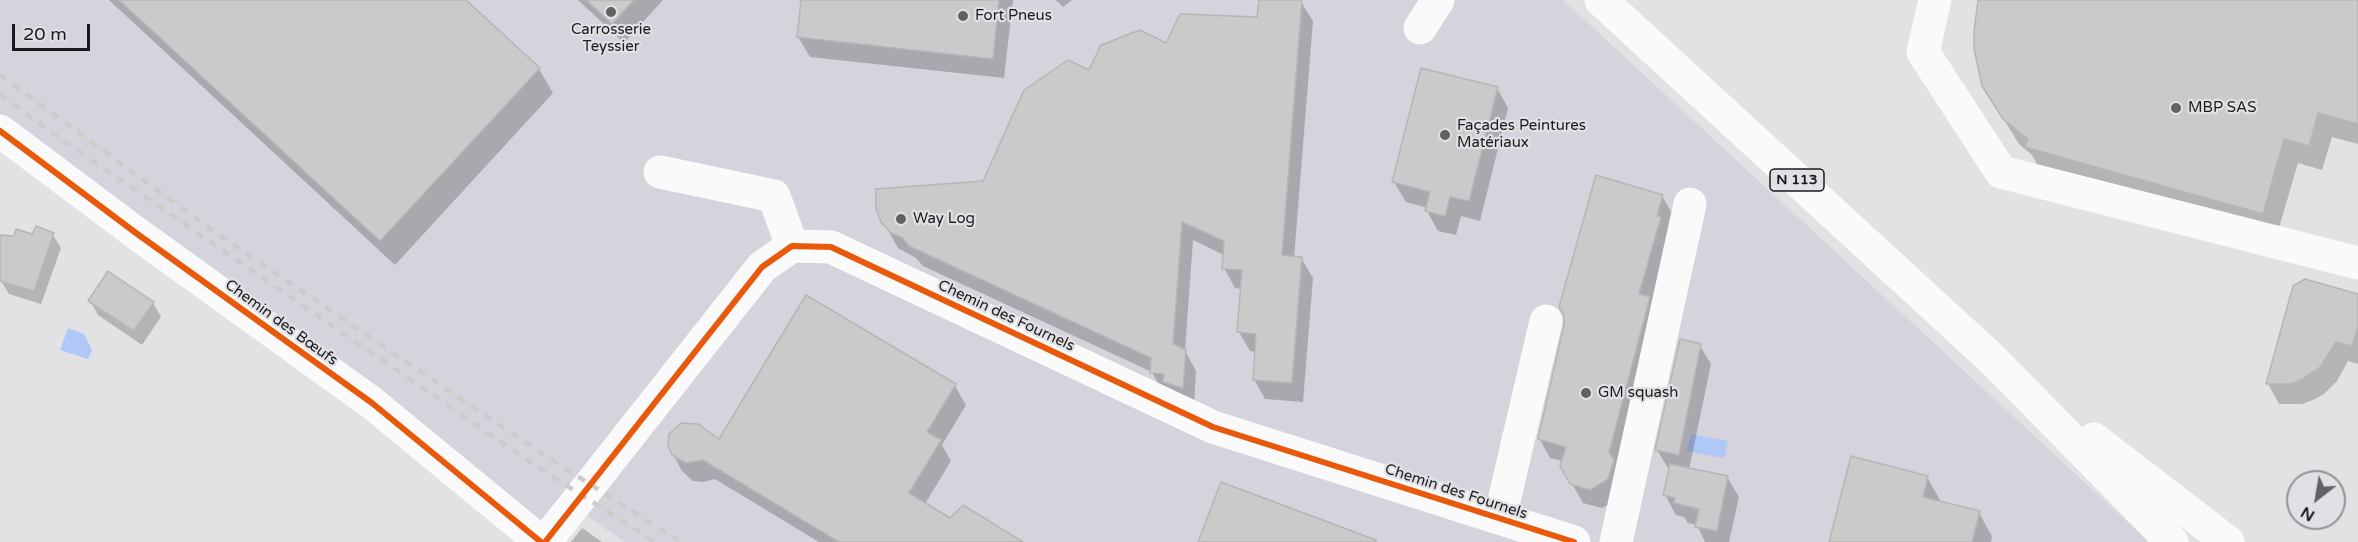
<!DOCTYPE html>
<html>
<head>
<meta charset="utf-8">
<style>
  body { margin:0 }
  #map { position:relative; width:2358px; height:542px; overflow:hidden; background:#e2e1e4; font-family:"Varela Round",sans-serif }
  canvas { display:block }
  .north { position:absolute; left:2286px; top:470px; width:60px; height:60px; box-sizing:border-box; background:#e1e0e5; border:2px solid #929195; border-radius:50%; rotate:211deg; font-size:16px; font-weight:700; line-height:24px; text-align:center; color:#1b1b1d }
  .north::after { content:''; display:block; margin:auto; width:21px; height:27px; background:#616063; clip-path:polygon(50% 0,100% 100%,50% 72%,0 100%) }
  .scale { position:absolute; left:12px; top:24px; width:78px; height:27px; box-sizing:border-box; border:3px solid #1b1b1d; border-top:0; padding-left:8px; font-size:18px; line-height:21px; white-space:nowrap; color:#1b1b1d; -webkit-text-stroke:4px #e1e0e5; paint-order:stroke }
</style>
</head>
<body>
<div id="map">
<canvas width="2358" height="542"></canvas>
<div class="north">N</div>
<div class="scale">20 m</div>
</div>
<script>
const ctx = document.querySelector('canvas').getContext('2d');
ctx.lineJoin = 'round';
function paint(path, color) { ctx.fillStyle = color; ctx.fill(path, 'evenodd'); }
function strokePath(path, color, width, dash) { ctx.strokeStyle = color; ctx.lineWidth = width; ctx.lineCap = dash ? 'butt' : 'round'; ctx.setLineDash(dash || []); ctx.stroke(path); }
function write(font, color, halo, rows, align = 'center') {
  ctx.font = font + ' "Varela Round",sans-serif'; ctx.lineWidth = 4.5; ctx.setLineDash([]); ctx.textBaseline = 'middle'; ctx.strokeStyle = halo; ctx.fillStyle = color; for (const [text, x, y, turn = 0] of rows) {
    ctx.save(); ctx.translate(x, y); ctx.rotate((+turn || 0) * Math.PI / 180); ctx.textAlign = isNaN(turn) ? turn : align; if (halo) ctx.strokeText(text, 0, 0); ctx.fillText(text, 0, 0); ctx.restore();
  }
}
const built = new Path2D(`
  M0,0H1563L2149,542H625L578,510L540,520L0,116Z`);
const water = new Path2D(`
  M68,328L84,334L92,350L88,359L60,350Z
  M1691,434L1728,441L1724,458L1687,451Z`);
const shadow = new Path2D(`
  M109,0H464L539,69L553,93L395,265Z
  M578,0H663L624,43Z
  M802,0H1013L1004,78L810,57L798,37Z
  M1056,0H1072L1063,7Z
  M1260,0L1301,2L1313,21L1294,258H1301L1313,278L1303,402L1265,399L1254,379L1256,352L1250,351L1239,332L1242,289L1235,288L1224,268V255L1193,240L1185,351L1196,371L1194,407L1163,393L1152,372L923,266L916,258L898,248L886,227L984,182L1090,72L1167,45L1259,19Z
  M1980,0H2358V144L2332,137L2322,170L2298,163L2276,238L2041,171L2032,155L2019,144L1998,110Z
  M1497,88L1508,108L1480,221L1461,216L1456,235L1438,231L1427,211L1428,208L1406,202L1394,182Z
  M1662,196L1673,215L1619,499L1602,508L1583,503L1562,466L1563,461L1550,458L1539,438Z
  M53,235L61,248L41,304L9,294L1,281L0,237Z
  M2358,296V364L2348,361L2337,381L2324,394L2313,400L2302,404H2279L2268,384Z
  M90,301L153,303L161,317L142,345L98,315Z
  M1700,346L1711,364L1689,470L1727,477L1739,497L1729,542H1705L1697,525L1688,523L1684,517L1676,515L1665,495L1670,469L1668,468L1657,450Z
  M955,386L966,405L942,445L951,461L925,504L950,520L1020,542H819L715,479L703,482L693,481L682,471L671,450L719,441Z
  M1927,477L1940,500V503L1979,513L1992,536L1991,542H1831Z
  M582,528L602,542H571Z`);
const building = new Path2D(`
  M119,0H466L540,68L380,241Z
  M586,0H634L612,24Z
  M801,0H999L993,59L797,37Z
  M1259,0H1302L1282,255L1302,257L1292,383L1253,380L1256,334L1237,332L1242,270L1222,269L1224,241L1182,222L1173,344L1186,350L1183,388L1163,382L1164,374L1150,373L1151,358L909,246L903,238L891,233L881,222L876,208V189L983,181L1024,90L1068,60L1089,70L1101,45L1140,30L1166,43L1180,14L1257,17Z
  M1978,0H2358V124L2318,113L2309,146L2284,139L2263,214L2025,147L2028,139L2003,119L1982,86L1974,49V32Z
  M1421,68L1498,87L1469,201L1450,197L1445,216L1425,211L1430,192L1392,182Z
  M1596,175L1663,195L1657,216L1661,217L1639,294L1650,297L1609,452L1614,460L1608,479L1590,490L1570,484L1560,466L1566,447L1538,439L1564,325V315L1559,307Z
  M36,226L54,233L34,291L0,281V235L14,236L16,229L32,234Z
  M108,271L154,302L134,331L88,301Z
  M2305,279L2358,294V326L2352,346L2336,342L2320,367L2301,380L2290,384H2266L2293,286Z
  M806,295L956,384L927,432L941,440L909,493L950,518L963,505L1023,542H839L703,460L686,463L672,455L668,445L669,434L681,423L698,424L719,439Z
  M1680,339L1701,344L1679,455L1655,450Z
  M1851,456L1928,476L1923,497L1980,511L1972,542H1829Z
  M1670,464L1728,476L1717,531L1695,527L1699,509L1674,503L1675,498L1663,495Z
  M1221,482L1376,540V542H1198Z`);
const minor = new Path2D(`
  M1935,0L1923,52L2001,172L2358,263
  M1420,28L1438,0
  M0,131L136,233L372,403L541,542
  M660,172L774,196L792,246
  M1500,518L1546,321
  M545,542L762,267L792,246L831,247L1213,427L1574,542
  M1616,542L1690,204`);
const major = new Path2D(`
  M1601,0L1993,360L2172,542
  M2094,439L2228,542`);
const rail = new Path2D(`
  M0,75L216,233L544,455L681,542
  M0,94L48,130L536,466L655,542`);
const cycleway = new Path2D(`
  M0,131L136,233L372,403L541,542
  M545,542L762,267L792,246L831,247L1213,427L1574,542`);
const markers = [
  [611,12,6,"#616063"],
  [963,16,6,"#616063"],
  [2176,108,6,"#616063"],
  [1445,135,6,"#616063"],
  [901,219,6,"#616063"],
  [1586,393,6,"#616063"]
];
const shields = [
  [1797,180,54]
];
const shieldNames = [
  ["N 113",1797,180]
];
const poiNames = [
  ["Fort Pneus",975,16],
  ["Carrosserie",611,30,"center"],
  ["Teyssier",611,47,"center"],
  ["MBP SAS",2188,108],
  ["Façades Peintures",1457,126],
  ["Matériaux",1457,143],
  ["Way Log",913,219],
  ["GM squash",1598,393]
];
const streetNames = [
  ["Chemin des Fournels",1006,316,25],
  ["Chemin des Bœufs",281,323,36],
  ["Chemin des Fournels",1456,492,18]
];
paint(built, '#d5d3db');
paint(water, '#afc8f7');
paint(shadow, '#0003');
paint(building, '#ccc9cb');
strokePath(building, '#b7b5b6', 1.5);
strokePath(minor, '#fbfafb', 33);
strokePath(major, '#fbfafb', 33);
strokePath(rail, '#ccc', 4.5, [8, 8]);
strokePath(cycleway, '#e8590c', 6);
for (const [x, y, r, color] of markers) { const dot = new Path2D(); dot.arc(x, y, r, 0, 2 * Math.PI); ctx.fillStyle = color; ctx.fill(dot); strokePath(dot, '#e1e0e5', 2); }
for (const [x, y, w] of shields) { const box = new Path2D(); box.roundRect(x - w / 2, y - 11, w, 22, 4.5); ctx.fillStyle = '#e1e0e5'; ctx.fill(box); strokePath(box, '#1b1b1d', 1.5); }
write('bold 14px', '#1b1b1d', null, shieldNames);
write('15px', '#1b1b1d', '#e1e0e5', poiNames, 'left');
write('15px', '#1b1b1d', '#e1e0e5', streetNames);
</script>
</body>
</html>
